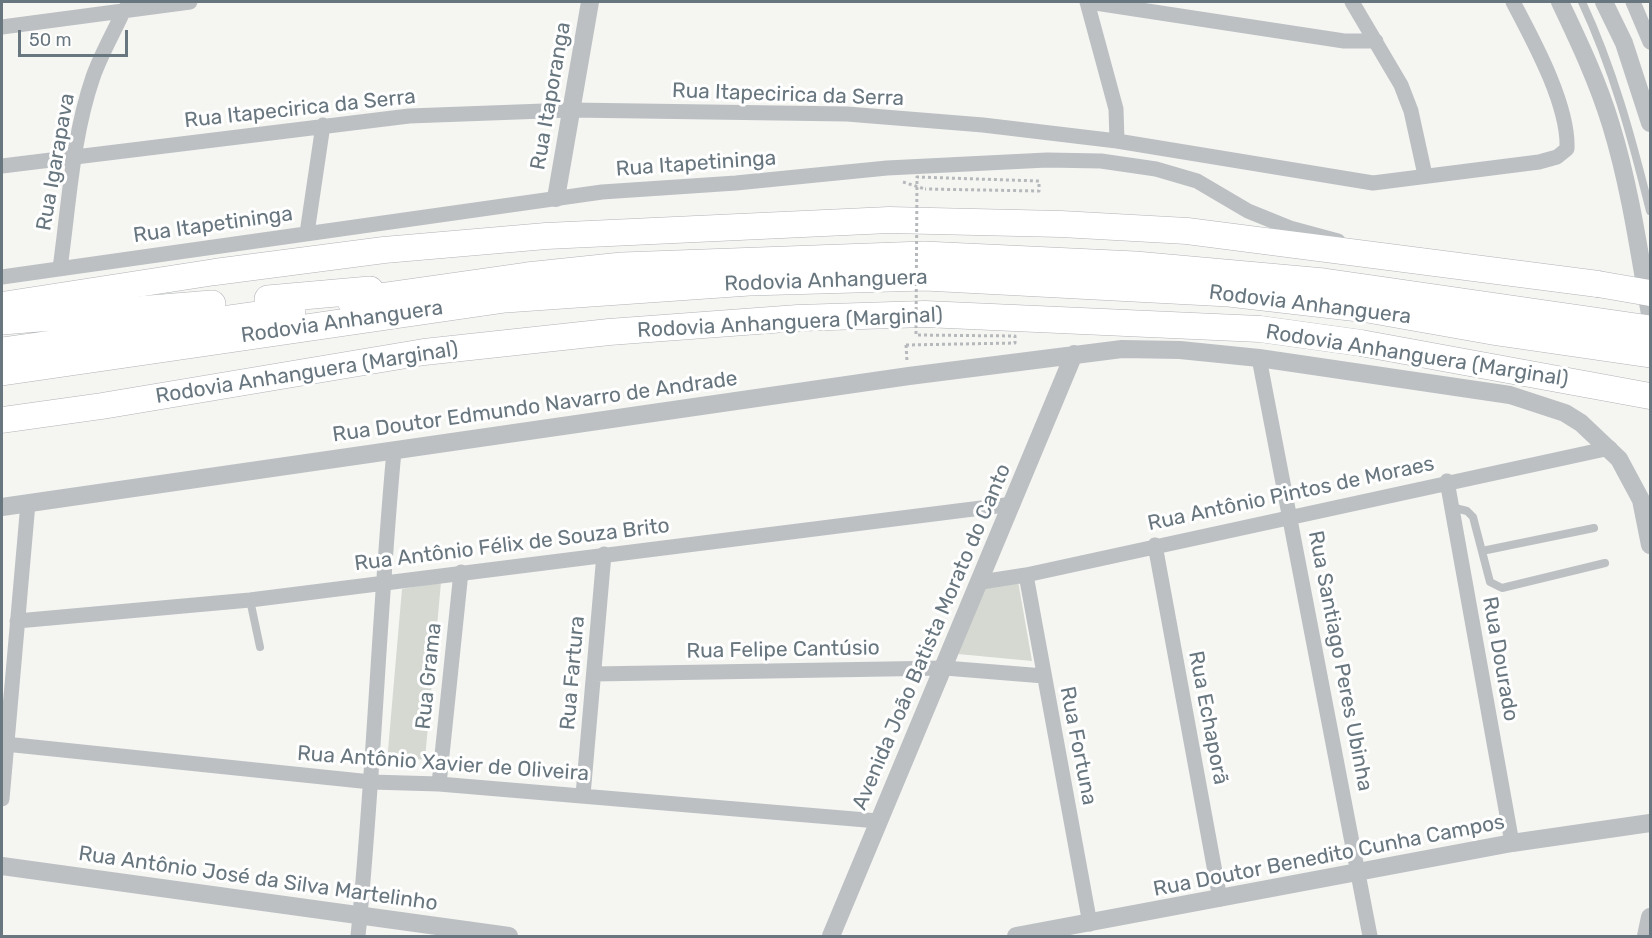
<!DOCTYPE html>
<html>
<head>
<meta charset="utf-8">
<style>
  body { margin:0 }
  #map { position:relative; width:1652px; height:938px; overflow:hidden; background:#f5f5f2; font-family:Rubik,sans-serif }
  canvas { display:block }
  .frame { position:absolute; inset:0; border:3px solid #68767f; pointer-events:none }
  .scale { position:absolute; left:18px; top:30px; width:110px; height:27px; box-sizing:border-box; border:3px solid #68767f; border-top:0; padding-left:8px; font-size:18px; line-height:21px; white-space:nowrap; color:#68767f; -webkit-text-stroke:4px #fff; paint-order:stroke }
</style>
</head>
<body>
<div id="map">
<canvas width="1652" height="938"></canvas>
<div class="frame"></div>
<div class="scale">50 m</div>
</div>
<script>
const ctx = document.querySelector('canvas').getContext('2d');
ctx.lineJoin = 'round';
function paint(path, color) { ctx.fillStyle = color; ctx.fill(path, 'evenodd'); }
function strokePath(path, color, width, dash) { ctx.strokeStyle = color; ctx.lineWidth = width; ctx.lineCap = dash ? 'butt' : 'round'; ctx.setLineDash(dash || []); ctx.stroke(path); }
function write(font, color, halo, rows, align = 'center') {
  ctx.font = font + ' Rubik,sans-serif'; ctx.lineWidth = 6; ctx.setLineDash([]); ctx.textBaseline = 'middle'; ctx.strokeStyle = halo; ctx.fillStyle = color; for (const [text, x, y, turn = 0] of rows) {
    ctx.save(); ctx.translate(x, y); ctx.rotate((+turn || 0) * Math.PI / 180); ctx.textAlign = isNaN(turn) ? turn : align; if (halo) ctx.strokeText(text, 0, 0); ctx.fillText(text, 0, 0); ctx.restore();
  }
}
const green = new Path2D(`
  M1018,581L1032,661L958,654L985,588Z
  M441,582L425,759L387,762L402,589Z`);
const path = new Path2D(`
  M903,182L925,189
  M906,345L907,361`);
const service = new Path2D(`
  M1582,2C1613,68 1632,139 1650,211
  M1451,507L1467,511L1473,517L1490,582L1502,588L1605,563
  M1482,551L1594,528
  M250,600L260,647`);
const minor = new Path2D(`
  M1087,2L1116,109L1117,141
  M1089,2L1344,41H1376
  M1352,2L1401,85L1411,111L1425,175
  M1633,2L1650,42
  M2,27L190,2
  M2,166L409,116L571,110L847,114L983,125L1117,141L1373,183L1539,162L1557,157L1567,149C1569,105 1533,40 1513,2
  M307,233L323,125
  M60,268C69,205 72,138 93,77C101,54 114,32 124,10L132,2
  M2,277L602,192L736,183L887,168L1047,160L1101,161L1156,169L1197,181L1248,211L1290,228L1338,241
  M1259,358L1370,936
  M1447,481L1512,843
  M1155,545L1220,899
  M1026,575L1090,924
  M981,582L1026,575L1610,448
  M17,621L250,600L1013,504
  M594,674L945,668L1044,676
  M5,744L371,782L439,784L878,821
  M439,784L461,572
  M583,795L604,554
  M2,799L28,503
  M358,936C374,775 379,612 394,451`);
const tertiary = new Path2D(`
  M1560,2C1579,42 1598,82 1611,125C1630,187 1639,251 1650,314
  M1604,2L1624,43L1650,123
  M556,198L590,2
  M2,507L909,376L1122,349L1180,350L1259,358L1510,395L1565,413L1581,423L1619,459L1641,500L1650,545
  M2,866L509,936
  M831,936L1074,354
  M1016,936L1512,843L1650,823
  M1646,936L1650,917`);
const trunk = new Path2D(`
  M2,305L215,272L384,250L546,236L889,220L1061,224L1187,231L1598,284
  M2,420L102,406L424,352L609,332L798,318L925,314L1260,329L1361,343L1650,396`);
const motorway = new Path2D(`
  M268,299L370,290
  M351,301L527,276L622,266L924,255L1135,265L1324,282L1650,329
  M2,321L212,304
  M2,351L292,310
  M2,372L505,299L749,282L925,277L1229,293L1368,309L1498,332L1650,354`);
const pathBridge = new Path2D(`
  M906,345L1015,343V336L916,335L917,177L1039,181V191L925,189`);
const trunkBridge = new Path2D(`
  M1598,284L1650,293`);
const streetNames = [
  ["Rua Itapecirica da Serra",788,95,2],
  ["Rua Itaporanga",551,96,-80],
  ["Rua Itapecirica da Serra",300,109,-6],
  ["Rua Igarapava",56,162,-80],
  ["Rua Itapetininga",696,164,-4],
  ["Rua Itapetininga",213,225,-8],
  ["Rodovia Anhanguera",826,281,-2],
  ["Rodovia Anhanguera",1310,305,7],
  ["Rodovia Anhanguera",342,322,-8],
  ["Rodovia Anhanguera (Marginal)",790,323,-3],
  ["Rodovia Anhanguera (Marginal)",1417,356,9],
  ["Rodovia Anhanguera (Marginal)",307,373,-9],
  ["Rua Doutor Edmundo Navarro de Andrade",535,407,-8],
  ["Rua Antônio Pintos de Moraes",1291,494,-12],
  ["Rua Antônio Félix de Souza Brito",512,545,-7],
  ["Avenida João Batista Morato do Canto",932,637,-67],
  ["Rua Felipe Cantúsio",783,650,-1],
  ["Rua Dourado",1500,659,80],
  ["Rua Santiago Peres Ubinha",1340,661,79],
  ["Rua Fartura",573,673,-85],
  ["Rua Grama",429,676,-84],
  ["Rua Echaporã",1208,718,79],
  ["Rua Fortuna",1078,746,79],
  ["Rua Antônio Xavier de Oliveira",443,764,4],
  ["Rua Doutor Benedito Cunha Campos",1329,856,-11],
  ["Rua Antônio José da Silva Martelinho",258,879,8]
];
paint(green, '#d5d9d2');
strokePath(trunk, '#b0b3b6', 27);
strokePath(motorway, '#b0b3b6', 28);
strokePath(path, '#b6b9bb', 3, [3, 3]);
strokePath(service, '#bcc0c3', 8);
strokePath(minor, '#bcc0c3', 15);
strokePath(tertiary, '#bcc0c3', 18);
strokePath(trunk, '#fff', 26);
strokePath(motorway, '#fff', 27);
strokePath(trunkBridge, '#b0b3b6', 27, []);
strokePath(pathBridge, '#b6b9bb', 3, [3, 3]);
strokePath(trunkBridge, '#fff', 26);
write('21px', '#68767f', '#fff', streetNames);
</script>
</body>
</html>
